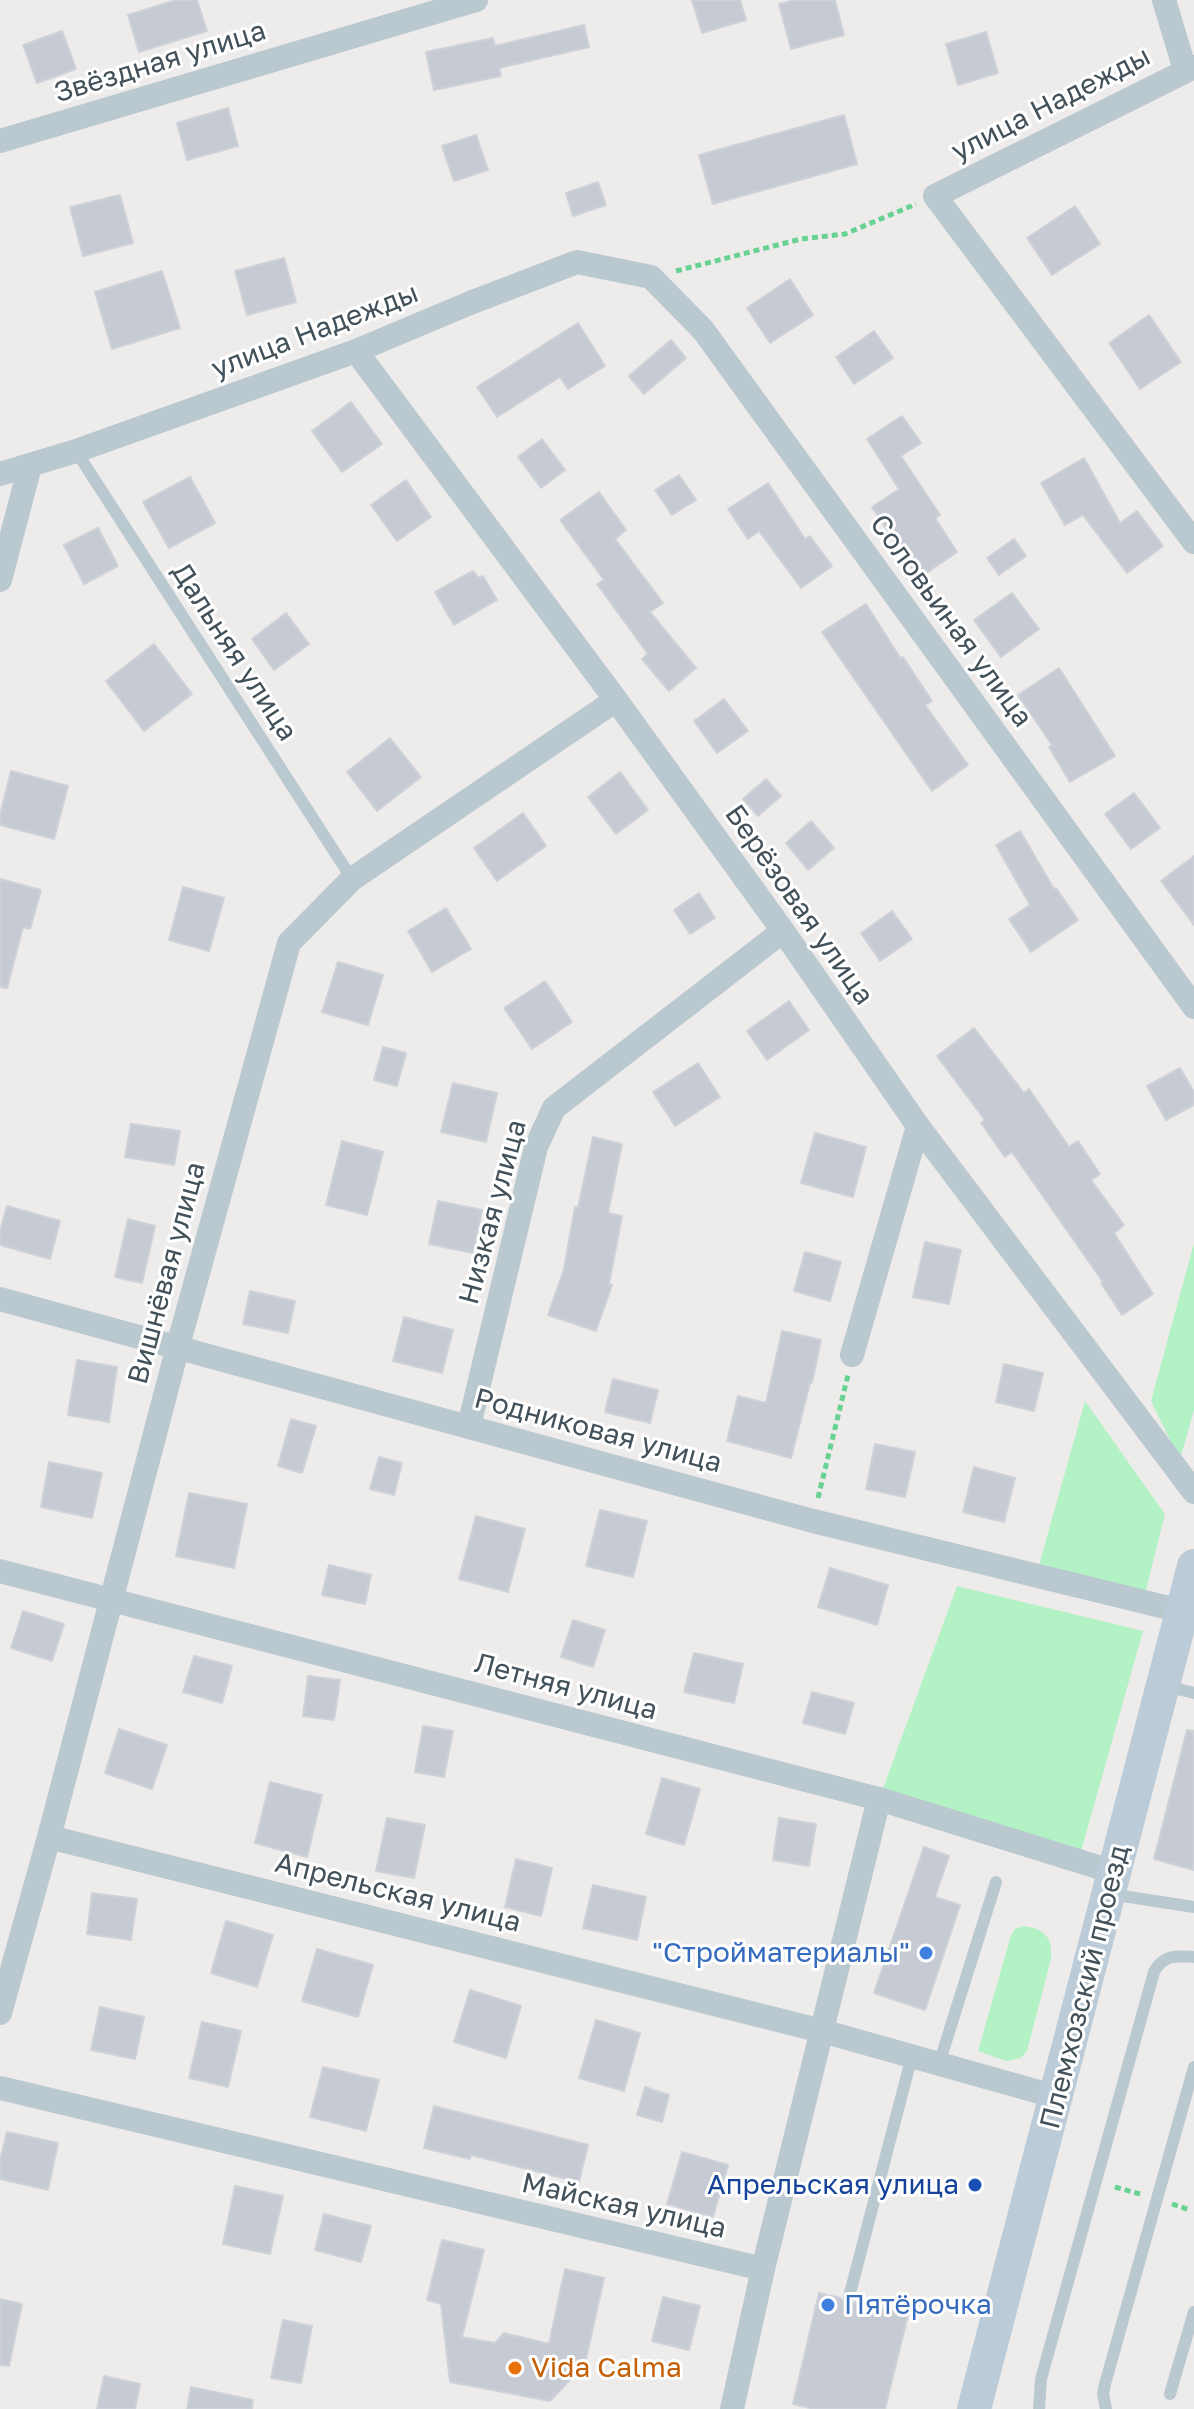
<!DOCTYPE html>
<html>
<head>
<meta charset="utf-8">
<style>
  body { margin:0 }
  canvas { display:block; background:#eeebeb }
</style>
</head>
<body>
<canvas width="1194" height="2409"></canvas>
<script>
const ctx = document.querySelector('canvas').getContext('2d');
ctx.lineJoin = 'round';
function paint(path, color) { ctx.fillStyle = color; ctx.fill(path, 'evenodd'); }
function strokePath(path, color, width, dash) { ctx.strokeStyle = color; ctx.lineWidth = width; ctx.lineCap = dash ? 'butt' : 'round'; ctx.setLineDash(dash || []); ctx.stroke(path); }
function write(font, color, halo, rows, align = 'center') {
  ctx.font = font + ' "Golos Text",sans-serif'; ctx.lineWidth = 6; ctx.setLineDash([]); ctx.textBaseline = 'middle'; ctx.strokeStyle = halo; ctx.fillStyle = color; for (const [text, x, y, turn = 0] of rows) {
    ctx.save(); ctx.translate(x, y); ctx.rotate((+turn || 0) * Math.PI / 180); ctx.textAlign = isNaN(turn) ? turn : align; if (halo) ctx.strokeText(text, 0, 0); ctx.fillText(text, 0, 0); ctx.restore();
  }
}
const green = new Path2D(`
  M1194,1243V1410L1180,1460L1151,1401Z
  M1085,1401L1165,1514L1143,1602L1036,1576Z
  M957,1586L1143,1631L1080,1855L881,1794Z
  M1024,1926C1045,1929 1053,1938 1051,1959L1027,2051L1021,2058L1006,2061L978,2051L1011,1935L1015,1929Z`);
const building = new Path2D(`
  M176,0H197L207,31L139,52L128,15Z
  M692,0H740L746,20L702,33Z
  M795,0H835L844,35L791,49L779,4Z
  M584,25L589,47L499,68L501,76L434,90L426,52L493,38L495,46Z
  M62,31L76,69L37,83L23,45Z
  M986,32L998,73L958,85L946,44Z
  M228,108L238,146L187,160L177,123Z
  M844,115L857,164L713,204L699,155Z
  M476,135L488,170L454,181L442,146Z
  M598,182L606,205L573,216L566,193Z
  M120,195L133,243L83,256L70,207Z
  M1075,206L1100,244L1052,275L1027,238Z
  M284,258L296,302L247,315L235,271Z
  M162,271L180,328L112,349L95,292Z
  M790,279L813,315L770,343L747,308Z
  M1149,315L1181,362L1140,389L1109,343Z
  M578,323L605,366L568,389L560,377L497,417L477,387Z
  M874,331L893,358L854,384L836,357Z
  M671,340L686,358L644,394L629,376Z
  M351,402L382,444L342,472L312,431Z
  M902,416L921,443L901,456L940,515L935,518L957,552L919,578L872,507L899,489L867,439Z
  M542,439L565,470L541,488L518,457Z
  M1084,458L1120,523L1137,511L1163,546L1127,573L1083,515L1065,525L1041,483Z
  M679,475L696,500L672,515L655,490Z
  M190,477L215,523L169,548L143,502Z
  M406,480L431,517L397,541L371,505Z
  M768,483L805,539L810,536L832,566L801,588L759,531L748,539L728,509Z
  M599,492L626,530L615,539L663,603L650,612L696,668L669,691L642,659L648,654L597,584L604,580L560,520Z
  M98,528L118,566L84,584L64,545Z
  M1014,539L1026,556L999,575L987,558Z
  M473,571L479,578L483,576L497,600L454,625L435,592Z
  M1012,593L1039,629L1001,657L974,620Z
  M866,604L901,659L903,657L932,701L925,705L968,765L932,791L822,632Z
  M286,613L309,644L274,670L252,639Z
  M154,644L192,694L144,731L106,681Z
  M1059,668L1115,756L1070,782L1049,747L1052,745L1018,695Z
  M724,699L748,731L717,753L694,721Z
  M390,738L421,777L377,811L347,772Z
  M11,771L68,786L54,839L0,825V815Z
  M620,772L648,810L616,834L588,797Z
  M766,779L781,796L758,816L743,799Z
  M1134,793L1160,828L1131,849L1105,814Z
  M523,813L546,846L497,881L474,848Z
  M811,821L834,848L808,870L786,843Z
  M1020,831L1054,889L1056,888L1078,920L1031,952L1009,919L1030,905L996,845Z
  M1194,856V925L1161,881Z
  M0,879L41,890L30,929L23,927L7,988L0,987Z
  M183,887L224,898L209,951L169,940Z
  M699,893L715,918L690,934L674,910Z
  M446,908L471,949L432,972L408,931Z
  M892,911L912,939L880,961L861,933Z
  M338,962L383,975L368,1025L322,1012Z
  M545,981L572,1022L532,1049L504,1008Z
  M789,1001L809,1030L767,1060L747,1031Z
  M974,1028L1024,1093L1029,1089L1069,1147L1078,1141L1100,1174L1091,1180L1124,1225L1114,1233L1153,1294L1122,1315L1101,1283L1103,1282L1012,1152L1005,1157L981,1123L985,1120L937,1056Z
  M383,1047L406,1053L397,1086L374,1080Z
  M698,1063L720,1097L675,1126L653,1092Z
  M1180,1068L1194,1092V1105L1166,1120L1147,1086Z
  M453,1083L497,1093L486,1142L441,1132Z
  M131,1124L180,1131L174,1165L125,1157Z
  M815,1133L866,1147L853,1197L801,1183Z
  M593,1137L622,1144L608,1213L622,1216L609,1284L612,1285L596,1331L548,1315L564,1269L575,1207L578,1208Z
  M342,1141L383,1152L367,1215L326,1205Z
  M438,1201L482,1210L473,1253L429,1244Z
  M7,1206L60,1221L50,1259L0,1245V1231Z
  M128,1219L155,1226L142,1283L115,1277Z
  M925,1242L961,1250L949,1304L913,1297Z
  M805,1252L841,1262L830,1301L794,1291Z
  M250,1291L295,1301L288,1333L243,1324Z
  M404,1317L453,1330L442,1373L393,1361Z
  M782,1331L821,1340L812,1383H810L791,1458L727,1441L738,1396L766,1403Z
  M77,1360L117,1367L109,1422L68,1415Z
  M1004,1364L1043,1373L1034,1411L996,1402Z
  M613,1379L658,1390L650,1423L605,1412Z
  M291,1419L316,1426L302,1473L278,1466Z
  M875,1444L915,1452L905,1497L866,1489Z
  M379,1457L402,1463L394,1495L370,1489Z
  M49,1462L102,1473L92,1518L41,1507Z
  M974,1467L1015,1478L1004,1522L963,1512Z
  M189,1493L247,1504L234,1568L176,1556Z
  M600,1510L647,1521L633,1577L586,1566Z
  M476,1516L525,1529L508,1592L459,1579Z
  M329,1565L371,1575L365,1604L322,1595Z
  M830,1568L888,1585L877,1625L818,1607Z
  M23,1611L64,1624L52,1661L11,1648Z
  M573,1620L605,1630L593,1667L561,1657Z
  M694,1653L743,1664L734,1703L684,1692Z
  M194,1656L232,1666L222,1703L183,1692Z
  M308,1676L340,1680L334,1720L303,1716Z
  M812,1692L854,1703L845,1734L803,1723Z
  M423,1726L453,1731L444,1777L415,1772Z
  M119,1729L167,1745L152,1789L105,1773Z
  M1187,1730L1194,1731V1870L1154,1859Z
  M662,1778L700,1789L684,1845L646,1834Z
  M270,1782L322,1795L307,1857L255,1843Z
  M387,1818L425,1825L414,1878L376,1871Z
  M779,1818L816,1824L809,1866L773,1860Z
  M924,1847L949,1856L935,1897L960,1905L925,2010L874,1993Z
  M516,1859L552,1868L541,1916L505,1907Z
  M593,1885L646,1897L637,1940L583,1928Z
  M92,1893L137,1899L131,1940L87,1934Z
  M226,1921L273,1935L257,1987L211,1973Z
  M317,1949L373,1965L358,2017L302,2001Z
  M470,1990L521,2006L506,2058L454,2042Z
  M100,2007L144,2017L135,2059L91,2050Z
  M596,2020L640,2033L624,2091L579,2078Z
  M202,2022L241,2031L228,2087L189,2078Z
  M323,2067L379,2080L366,2131L310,2117Z
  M645,2087L669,2095L662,2122L637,2115Z
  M434,2106L588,2145L579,2182L471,2155L470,2159L424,2148Z
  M7,2132L58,2143L48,2190L0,2179V2160Z
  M682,2152L728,2165L713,2217L667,2204Z
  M235,2186L283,2196L270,2254L223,2244Z
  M324,2214L371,2226L361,2262L315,2250Z
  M442,2240L484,2250L462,2337L495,2343L504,2333L549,2344L565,2269L604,2278L585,2364L550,2401L450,2382L441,2304L427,2300Z
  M819,2293L840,2298L848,2306L856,2302L908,2315L885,2409H814L793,2404Z
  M663,2297L700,2306L689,2350L652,2341Z
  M0,2299L22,2304L9,2366L0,2365Z
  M283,2320L312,2326L301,2383L271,2378Z
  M104,2376L140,2384L135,2409H97Z
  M191,2387L253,2400L252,2409H187Z`);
const path = new Path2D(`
  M676,271L801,239L845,234L916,204
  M818,1498L848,1375
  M1115,2187L1140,2194
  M1172,2204L1190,2210`);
const service = new Path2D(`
  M76,451L352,879
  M1165,1686L1194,1693
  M1110,1894L1194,1907
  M939,2064L996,1882
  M849,2297L912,2056
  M1170,2394L1194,2312
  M1039,2409L1041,2379L1154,1972C1163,1954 1177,1956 1194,1957
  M1106,2409L1103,2394L1105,2384L1194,2067`);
const minor = new Path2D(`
  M1164,0L1185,70
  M1194,67L935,196L1194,542
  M0,141L476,0
  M356,351L616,700L783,931L918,1126L1194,1492
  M0,474L76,451L356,351L470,303L577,262L651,277L703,330L1194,1007
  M0,580L30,466
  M0,1299L813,1521L1194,1614
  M852,1355L918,1126
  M469,1426L536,1147L554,1108L783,931
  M0,1571L879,1799L1114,1872
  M49,1837L822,2031L1057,2097
  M0,2013L49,1837L178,1346L289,943L352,879L616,700
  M0,2088L763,2269L879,1799
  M732,2409L763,2269`);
const secondary = new Path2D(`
  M974,2409L1194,1566`);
const markers = [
  [926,1953,8,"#3f7fe0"],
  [975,2185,8,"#1a4fb4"],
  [828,2305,8,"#3f7fe0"],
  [515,2368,8,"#e8710a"]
];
const streetNames = [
  ["Звёздная улица",160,62,-17],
  ["улица Надежды",1051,104,-27],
  ["улица Надежды",315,331,-21],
  ["Соловьиная улица",951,621,54],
  ["Дальняя улица",234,652,57],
  ["Берёзовая улица",799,905,55],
  ["Низкая улица",493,1212,-75],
  ["Вишнёвая улица",167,1273,-75],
  ["Родниковая улица",598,1431,15],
  ["Летняя улица",566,1687,15],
  ["Апрельская улица",398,1893,14],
  ["Племхозский проезд",1085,1987,-76],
  ["Майская улица",624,2206,13]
];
const shopNames = [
  ["\"Стройматериалы\"",910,1953],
  ["Пятёрочка",844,2305,"left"]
];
const transitNames = [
  ["Апрельская улица",959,2185]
];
const foodNames = [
  ["Vida Calma",531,2368]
];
paint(green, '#b3f2c5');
paint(building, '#c6cad2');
strokePath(building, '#ced2d8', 2);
strokePath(path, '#68d293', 5, [6, 4]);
strokePath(service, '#bac8d0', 12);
strokePath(minor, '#bac8d0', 24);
strokePath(secondary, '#bbcbd7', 34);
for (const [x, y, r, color] of markers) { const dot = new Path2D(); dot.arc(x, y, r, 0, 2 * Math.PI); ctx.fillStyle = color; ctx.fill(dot); strokePath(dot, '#fff', 3); }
write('28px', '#42515a', '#fff', streetNames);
write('28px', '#366cbe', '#fff', shopNames, 'right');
write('28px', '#164399', '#fff', transitNames, 'right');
write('28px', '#c56008', '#fff', foodNames, 'left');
</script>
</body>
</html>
